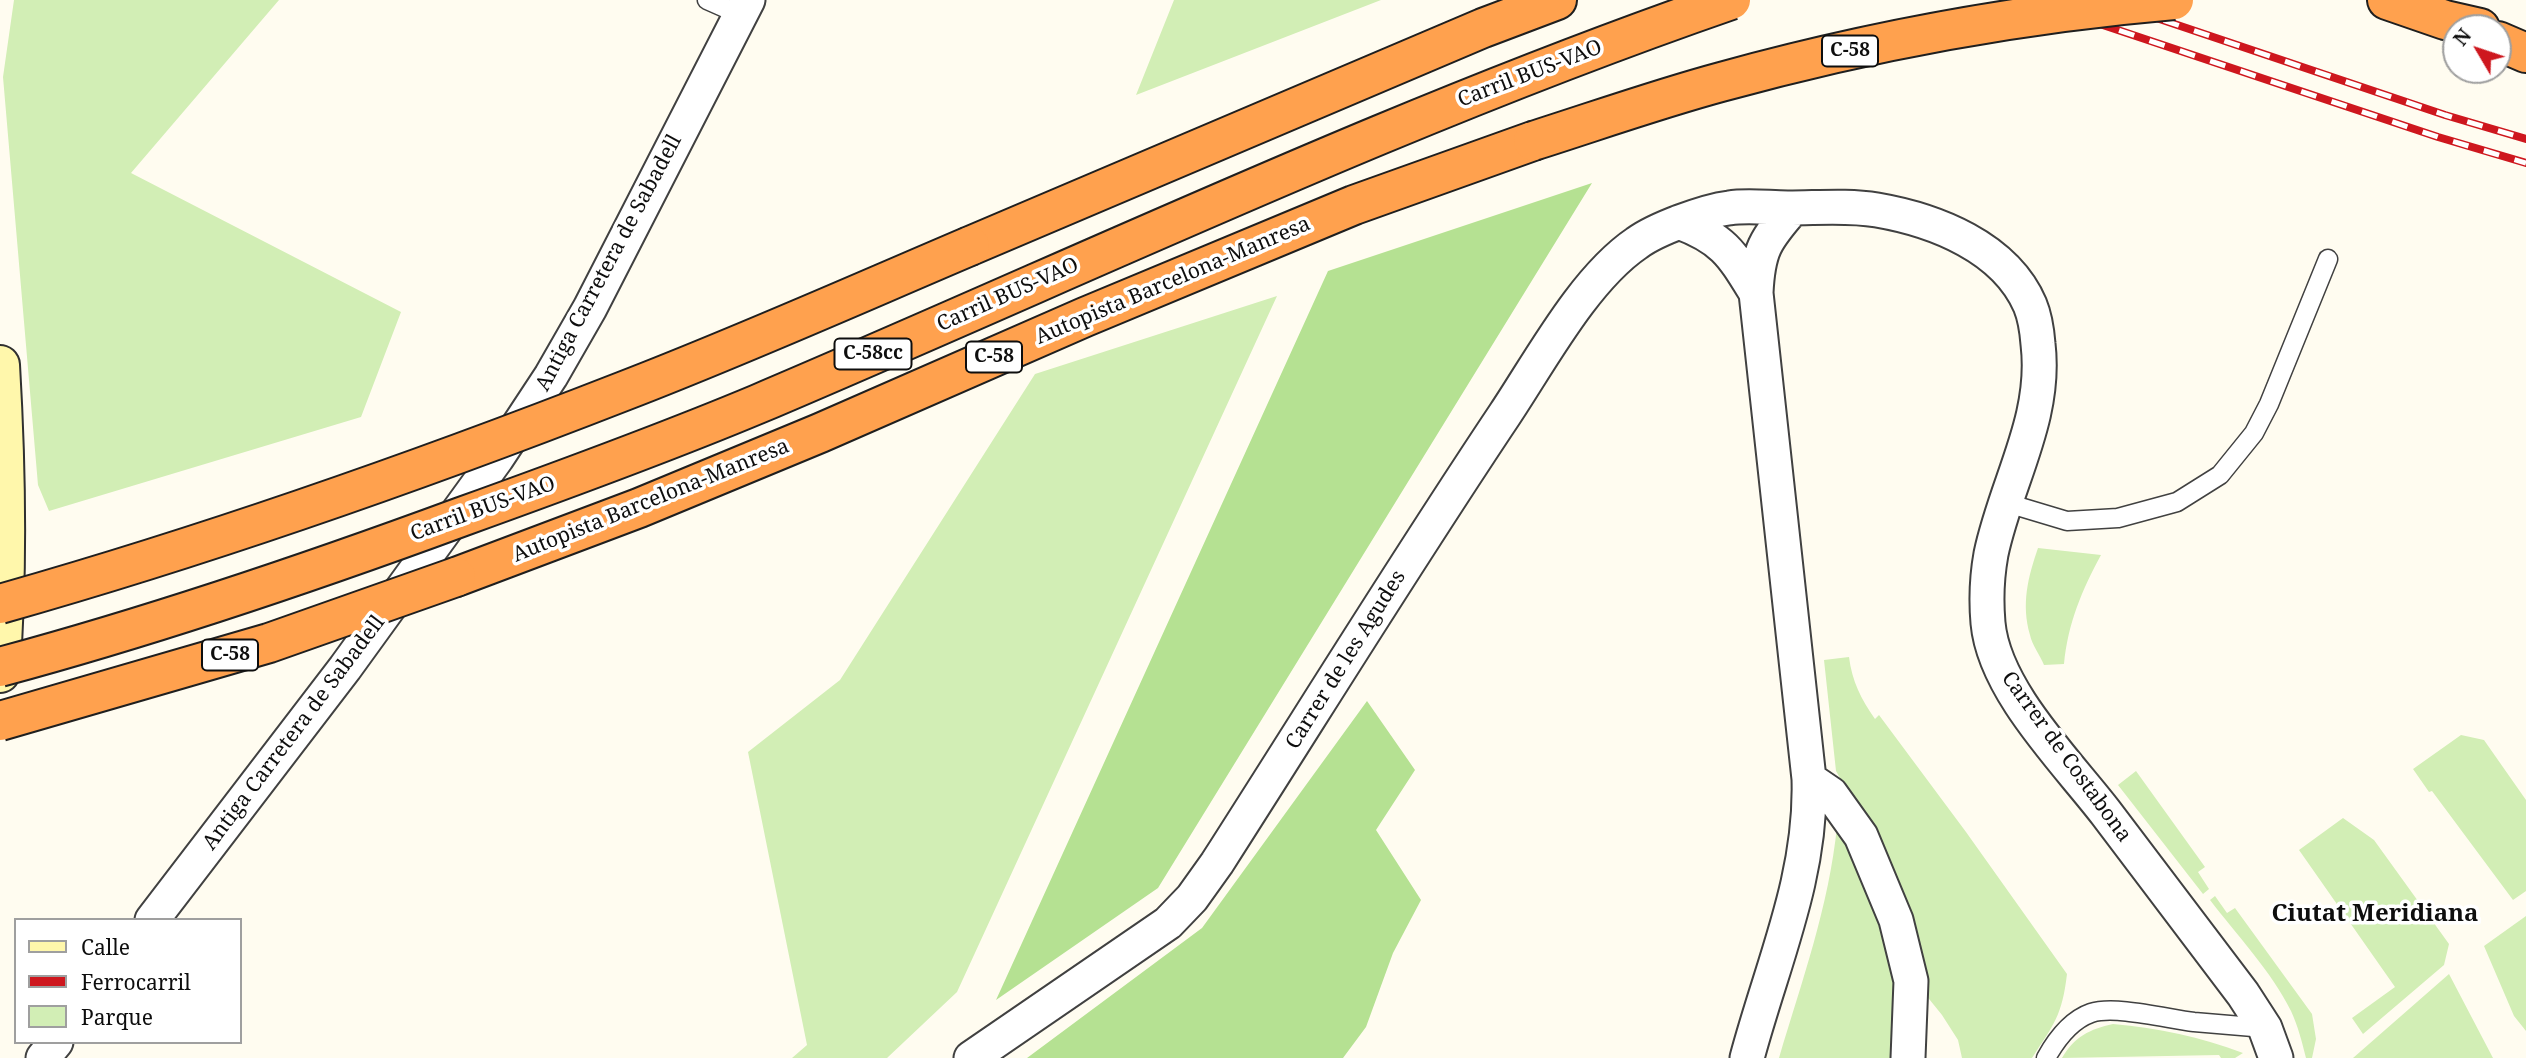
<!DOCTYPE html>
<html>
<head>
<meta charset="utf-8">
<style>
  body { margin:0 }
  #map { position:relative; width:2526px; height:1058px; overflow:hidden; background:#fffcf0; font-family:"Noto Serif",serif }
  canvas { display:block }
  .legend { position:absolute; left:14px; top:918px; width:228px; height:126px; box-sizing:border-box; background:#fff; border:2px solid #9f9f9f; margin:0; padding:9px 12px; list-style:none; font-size:21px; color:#0e0e0e }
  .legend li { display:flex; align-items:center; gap:14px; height:35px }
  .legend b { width:35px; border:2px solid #9f9f9f }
  .north { position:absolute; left:2442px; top:14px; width:70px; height:70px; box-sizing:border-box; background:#fff; border:2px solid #9f9f9f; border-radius:50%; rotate:309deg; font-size:19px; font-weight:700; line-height:28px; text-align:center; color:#0e0e0e }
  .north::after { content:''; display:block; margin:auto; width:24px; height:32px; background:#ce171e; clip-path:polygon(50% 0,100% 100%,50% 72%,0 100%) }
</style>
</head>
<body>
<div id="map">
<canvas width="2526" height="1058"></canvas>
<ul class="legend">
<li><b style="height:9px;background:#fff7ab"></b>Calle</li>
<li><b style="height:9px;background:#ce171e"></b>Ferrocarril</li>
<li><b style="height:19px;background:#d2eeb5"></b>Parque</li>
</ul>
<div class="north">N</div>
</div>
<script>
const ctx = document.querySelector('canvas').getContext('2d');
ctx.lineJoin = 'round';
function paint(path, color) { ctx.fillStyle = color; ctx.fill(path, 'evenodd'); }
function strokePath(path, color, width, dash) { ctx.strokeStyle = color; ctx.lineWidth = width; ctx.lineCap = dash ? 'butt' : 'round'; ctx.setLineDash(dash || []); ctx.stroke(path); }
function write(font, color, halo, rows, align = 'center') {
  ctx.font = font + ' "Noto Serif",serif'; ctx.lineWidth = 7; ctx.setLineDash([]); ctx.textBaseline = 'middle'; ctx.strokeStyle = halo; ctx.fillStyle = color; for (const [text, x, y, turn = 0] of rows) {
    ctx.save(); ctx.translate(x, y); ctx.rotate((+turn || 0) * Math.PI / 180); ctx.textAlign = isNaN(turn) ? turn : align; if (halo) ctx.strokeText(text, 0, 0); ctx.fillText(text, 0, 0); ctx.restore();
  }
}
const green = new Path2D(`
  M14,0H279L131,173L401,312L361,417L49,511L38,485L3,77Z
  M1174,0H1381L1136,95Z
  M1277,296L957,992L887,1058H792L807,1045L748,752L840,680L1035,374Z
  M2038,548L2101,555C2082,590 2068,623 2064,664L2044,665C2040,655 2032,645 2030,635C2021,604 2028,577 2038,548Z
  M1849,657C1852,681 1861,699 1875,719L1879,715L1966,832L2067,974C2062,1016 2054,1024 2032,1058H1962L1958,1040L1942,1015L1921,989L1873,836L1836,771L1824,660Z
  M2461,735L2484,740L2526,800V891L2513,900L2432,791L2429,792L2413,769Z
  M2136,771L2205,867L2198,872L2209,889L2203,894L2118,785Z
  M2343,818L2374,840L2449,944L2444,965L2363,1034L2352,1018L2395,987L2299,850Z
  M1837,826L1862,866L1898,982L1899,1058H1779C1802,981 1829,906 1837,826Z
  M2215,896L2227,913L2235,908L2312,1014L2316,1039L2312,1058H2306C2302,1042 2298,1026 2291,1011C2272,972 2236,934 2210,900Z
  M2526,916V1031L2514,1016L2484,946Z
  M2449,974L2493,1058H2353Z
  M2113,1024C2159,1028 2200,1037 2243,1053L2235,1058H2221L2219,1055L2062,1058C2074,1037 2090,1029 2113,1024Z`);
const forest = new Path2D(`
  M1592,183L1158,888L996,1000L1328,271Z
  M1367,701L1415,770L1376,830L1421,900L1393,953L1366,1027L1343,1058H1027L1202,928Z`);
const lane = new Path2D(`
  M707,0L741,15
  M2007,503L2067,521L2118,518L2177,502L2220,475L2254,433L2269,404L2328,259
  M2046,1058C2056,1040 2071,1020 2091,1013C2115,1005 2168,1019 2194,1022C2218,1024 2241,1026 2265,1028`);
const street = new Path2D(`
  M1679,222C1724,239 1732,254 1756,293
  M1809,779L1831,794L1861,836L1896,920L1911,981L1908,1058
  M152,920L345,668L497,458L551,376L590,308L748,0
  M43,1058L56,1042
  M971,1058L1168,923L1192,898L1217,863C1313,713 1406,562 1505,414C1541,360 1584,279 1637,243C1656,229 1705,211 1729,208C1748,205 1769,208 1788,208C1818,208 1847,205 1877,210C1935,220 2005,247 2030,305C2035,317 2037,331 2038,344C2047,419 2006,482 1991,554C1987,576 1986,600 1988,623C1994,690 2066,761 2106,813C2152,874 2198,934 2243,994L2265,1028L2276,1058
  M1747,1058C1772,964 1812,878 1809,779L1756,293C1758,250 1765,240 1793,208`);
const secondary = new Path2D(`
  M0,365C6,468 8,570 0,673`);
const highway = new Path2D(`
  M2387,0L2445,20L2480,28
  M2498,41L2526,53
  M970,246L1483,28L1557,0
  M456,577L639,508L820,433L1085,317L1354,205L1533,141`);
const rail = new Path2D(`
  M2028,0L2438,137L2526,163
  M2103,0L2445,115L2526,139`);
const highwayBridge = new Path2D(`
  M1533,141C1596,121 1658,99 1721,82C1869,41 2021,13 2174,0
  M0,604C212,544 419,471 624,391C741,346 855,295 970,246
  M0,667C156,625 309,573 461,517C561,481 660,445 758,404C1081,267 1398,115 1731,0
  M0,721L269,643L456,577`);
const shields = [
  [1850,51,56],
  [873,354,77],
  [994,357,56],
  [230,655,56]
];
const shieldNames = [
  ["C-58",1850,51],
  ["C-58cc",873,354],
  ["C-58",994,357],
  ["C-58",230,655]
];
const streetNames = [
  ["Carril BUS-VAO",1530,74,-21],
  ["Antiga Carretera de Sabadell",609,263,-62],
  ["Autopista Barcelona-Manresa",1173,281,-23],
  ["Carril BUS-VAO",1008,295,-24],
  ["Autopista Barcelona-Manresa",651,501,-22],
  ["Carril BUS-VAO",483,509,-20],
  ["Carrer de les Agudes",1346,660,-58],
  ["Antiga Carretera de Sabadell",294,733,-53],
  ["Carrer de Costabona",2066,757,54]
];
const quarterNames = [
  ["Ciutat Meridiana",2375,914]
];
paint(green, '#d2eeb5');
paint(forest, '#b5e192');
strokePath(lane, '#414141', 21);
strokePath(street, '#414141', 37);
strokePath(secondary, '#303030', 42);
strokePath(highway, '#1f1f1f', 42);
strokePath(lane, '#fff', 18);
strokePath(street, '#fff', 33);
strokePath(secondary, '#fff7ab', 38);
strokePath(highway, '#ffa14e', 38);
strokePath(rail, '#ce171e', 8);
strokePath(rail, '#fff', 5, [16]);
strokePath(highwayBridge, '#1f1f1f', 42, []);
strokePath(highwayBridge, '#ffa14e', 38);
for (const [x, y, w] of shields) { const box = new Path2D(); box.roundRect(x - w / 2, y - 15.5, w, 31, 5); ctx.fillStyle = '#fff'; ctx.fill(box); strokePath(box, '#0e0e0e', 2); }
write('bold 19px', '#0e0e0e', null, shieldNames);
write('21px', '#0e0e0e', '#fff', streetNames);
write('bold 24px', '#0e0e0e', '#fff', quarterNames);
</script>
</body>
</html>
